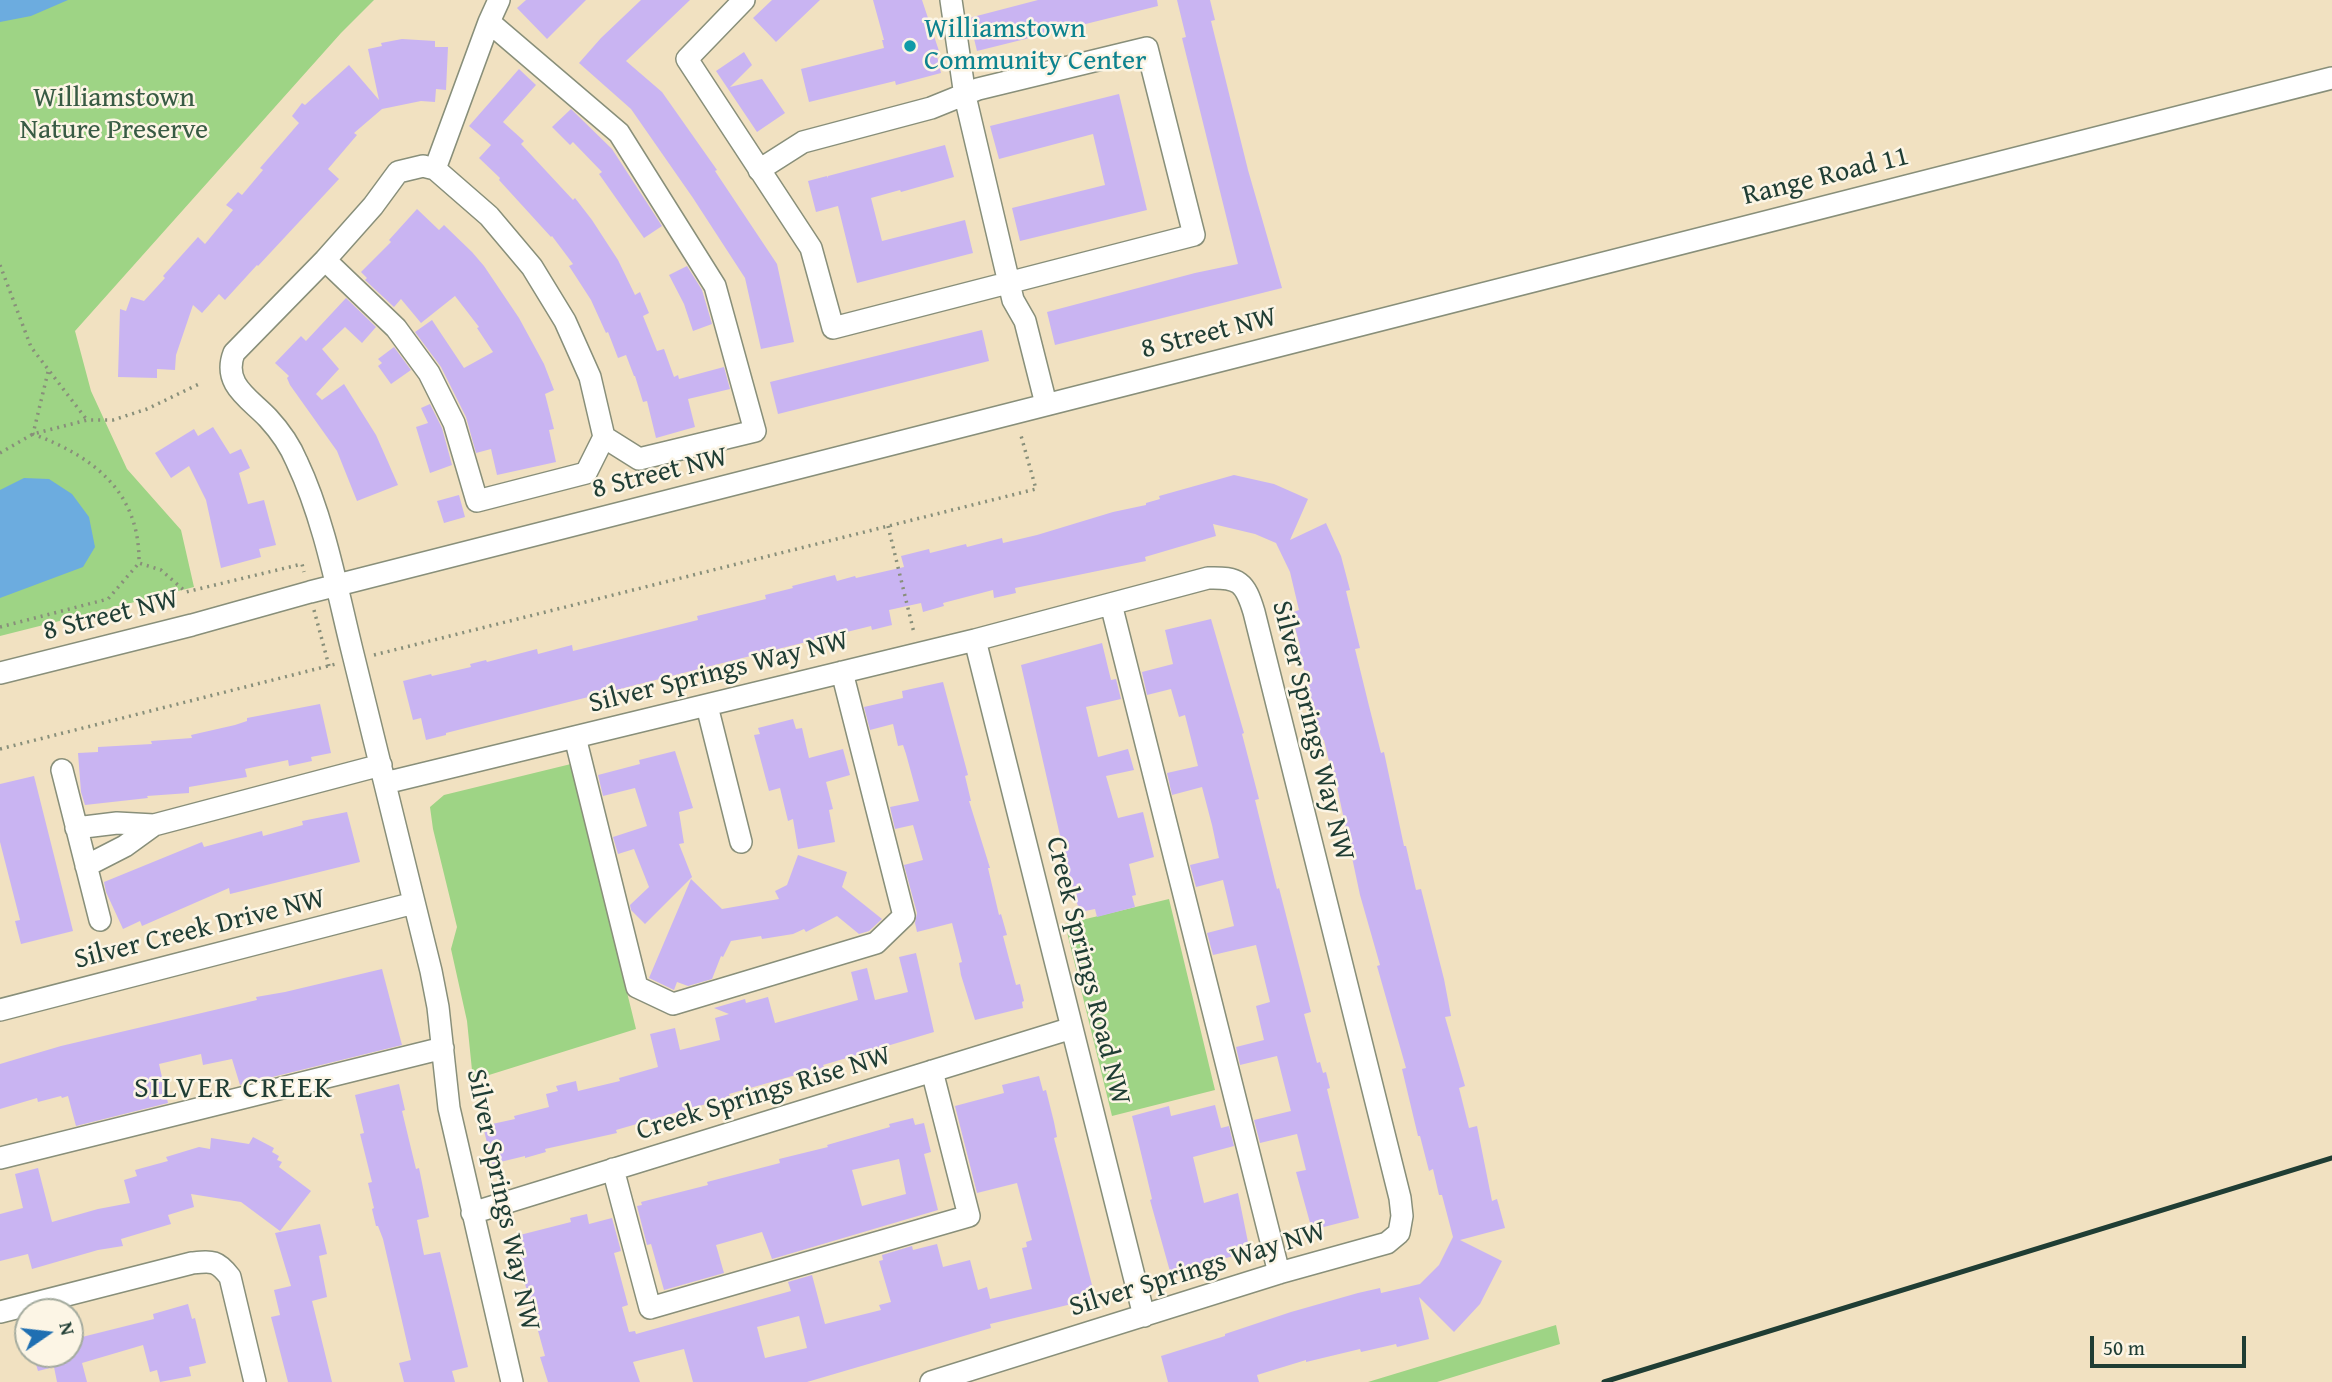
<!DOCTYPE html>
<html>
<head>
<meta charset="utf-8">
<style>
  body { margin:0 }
  #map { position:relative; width:2332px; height:1382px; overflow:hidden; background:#f1e1c1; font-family:"Gentium Book Plus",serif }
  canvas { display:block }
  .north { position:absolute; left:14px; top:1298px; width:70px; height:70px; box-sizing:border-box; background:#fcf5e5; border:2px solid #a4ab9e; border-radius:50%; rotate:76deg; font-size:19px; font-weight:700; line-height:28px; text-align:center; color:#1f3d34 }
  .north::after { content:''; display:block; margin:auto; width:24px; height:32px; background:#1f6fb2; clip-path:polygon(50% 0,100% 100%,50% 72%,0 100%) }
  .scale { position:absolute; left:2090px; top:1336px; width:156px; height:32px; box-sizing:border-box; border:4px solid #1f3d34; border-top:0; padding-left:9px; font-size:21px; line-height:24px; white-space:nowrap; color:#1f3d34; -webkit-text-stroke:5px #fcf5e5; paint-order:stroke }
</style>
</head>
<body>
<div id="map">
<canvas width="2332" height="1382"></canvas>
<div class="north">N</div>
<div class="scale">50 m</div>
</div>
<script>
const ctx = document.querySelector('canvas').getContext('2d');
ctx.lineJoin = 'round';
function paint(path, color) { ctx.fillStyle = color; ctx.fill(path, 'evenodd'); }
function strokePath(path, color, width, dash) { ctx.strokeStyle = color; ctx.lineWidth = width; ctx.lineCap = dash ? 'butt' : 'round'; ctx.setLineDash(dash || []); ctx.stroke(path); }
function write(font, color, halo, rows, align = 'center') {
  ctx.font = font + ' "Gentium Book Plus",serif'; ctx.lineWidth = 5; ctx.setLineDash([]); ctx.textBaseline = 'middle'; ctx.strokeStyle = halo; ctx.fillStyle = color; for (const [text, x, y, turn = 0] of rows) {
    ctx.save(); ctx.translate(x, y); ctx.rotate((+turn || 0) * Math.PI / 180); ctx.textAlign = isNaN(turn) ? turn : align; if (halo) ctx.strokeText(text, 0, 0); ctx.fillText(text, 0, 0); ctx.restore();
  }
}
const green = new Path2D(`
  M0,0H374L341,33L75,331L91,391L127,469L181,530L194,587L0,636Z
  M571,764L636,1029L473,1080L467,1021L451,949L457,927L433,829L430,807L444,795Z
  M1169,899L1215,1090L1112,1116L1065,924Z
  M1556,1325L1560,1344L1437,1382H1368Z`);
const water = new Path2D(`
  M0,0H68L31,16L0,22Z
  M24,478L49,479L72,494L89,517L95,547L83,567L0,598V490Z`);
const building = new Path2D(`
  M526,0H586L547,39L517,8Z
  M641,0H690L626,61L662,92L717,170L715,171L777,264L794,342L761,349L745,278L693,198L631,109L579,63L601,38Z
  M772,0H820L776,42L753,18Z
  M873,0H922L939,51L936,52L941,73L896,85L895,81L809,102L801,69L884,48L882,40H884Z
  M1038,0H1157L1158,6L977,51L969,18Z
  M1177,0H1210L1215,20L1211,21L1248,170L1282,288L1055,345L1047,312L1195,273L1238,264L1182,38L1186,37Z
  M402,39L435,41V47H448L446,90L436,89L435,102L421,101L382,109L354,133L357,135L328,169L339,179L258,266L257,265L225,300L219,294L202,313L193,305L176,355L175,370L157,369V378L118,377L120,309L126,311L131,297L144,301L165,278L163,276L198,237L205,244L233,210L226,205L238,192L242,195L263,170L260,168L299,123L292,116L302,103L305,105L349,65L379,100L368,49L382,46L381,43Z
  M744,52L752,65L730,87L762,79L785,113L757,132L716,71Z
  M519,69L536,85L503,122L524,141L521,144L573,200L575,198L592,220L618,260L635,295L640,292L649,313L643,316L657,351L664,349L674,377L678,375L679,379L724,367L730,389L688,399L695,427L656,438L647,401L643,402L635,376H634L626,355L618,358L608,332L606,333L591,300L569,266L573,264L552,236L551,237L499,180L500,178L479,158L491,145L469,126Z
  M1119,94L1147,210L1020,241L1012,208L1105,185L1093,134L999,159L990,126Z
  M571,109L612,149L662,226L644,238L599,174L602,172L573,142L570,145L552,127Z
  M945,145L954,177L901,192L900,190L871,198L882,241L965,220L973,253L857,283L838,206L816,212L808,181L827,176L828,178V176Z
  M417,209L439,230L444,225L472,252L484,266L519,318L544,364L554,390L545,394L554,429L549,430L556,462L497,475L491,449L476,453L466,417L441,367L415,332L432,320L464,368L493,352L477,328L479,327L455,296L421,323L401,299L394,307L365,280L367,278L361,272L391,242L389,240Z
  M687,266L702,290L712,324L693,331L684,304L669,275Z
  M346,298L376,327L362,343L345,327L322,349L339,369L316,394L322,400L344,384L376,435L398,485L357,501L337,451L290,385L287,378L289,376L275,363L301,336L306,341Z
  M982,330L989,361L778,414L770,382Z
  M394,347L411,370L391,384L378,366L382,363L378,359Z
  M430,404L442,428L452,465L430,473L416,427L428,423L421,408Z
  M213,427L230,454L241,449L250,468L239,473L248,504L264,500L276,545L259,549L261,557L221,568L206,500L189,466L171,478L155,453L194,429L198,436Z
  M1234,475L1274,484L1308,499L1290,540L1326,523L1341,556L1350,590L1346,591L1360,648L1355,649L1369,706L1381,753L1384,752L1404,846H1406L1416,890L1421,889L1444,979L1451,1016L1445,1017L1465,1086L1459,1088L1469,1128L1477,1126L1492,1201L1497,1199L1505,1228L1460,1240L1502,1261L1480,1304L1454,1332L1419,1297L1429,1339L1397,1347L1396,1344L1361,1352L1360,1349L1306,1362V1360L1257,1375L1259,1382H1168L1161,1356L1225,1336V1334L1291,1312L1358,1293L1380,1288L1381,1293L1420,1284L1439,1265L1453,1237L1442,1195H1439L1433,1169L1429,1171L1420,1136H1418L1402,1069L1406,1068L1377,966L1380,965L1360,895L1336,782L1334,783L1324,740H1322L1298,646H1300L1291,613L1299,610L1290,572L1276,543L1255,534L1213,524L1216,536L1145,557L1146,561L1015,588L1016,593L994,598L993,590L943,603L944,606L923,612L921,603L889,610L892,625L872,630L871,626L786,647L446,733V735L426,740L421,718L413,720L403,681L431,674L432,676L471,667L470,664L486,660L487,662L537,649L538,654L572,645L573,651L698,620L697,616L766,599L765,595L793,588L792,586L835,575L837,581L855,576L856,578L904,567L901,556L929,549L930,553L966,544L967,547L1002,538L1003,543L1037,535L1113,512L1146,505V503L1160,499L1159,496Z
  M459,495L465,517L444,523L437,501Z
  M1211,619L1244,733L1242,734L1259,799L1255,800L1277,889L1279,888L1311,1012L1304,1014L1317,1063L1320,1062L1323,1073L1326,1072L1330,1088L1327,1089L1359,1218L1312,1230L1296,1172L1306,1170L1297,1134L1260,1143L1254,1120L1291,1111L1277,1056L1240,1065L1236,1047L1264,1040L1256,1006L1270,1002L1256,945L1213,955L1207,933L1234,926L1223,880L1196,887L1190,865L1219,858L1212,825L1202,787L1172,795L1167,773L1198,766L1185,715L1179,717L1171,689L1147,695L1142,672L1173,664L1165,630Z
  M1102,643L1111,680L1116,679L1121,699L1086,707L1098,757L1128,749L1134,770L1106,776L1118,818L1143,812L1154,857L1129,864L1136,895L1132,896L1135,907L1097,917L1095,909L1080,912L1072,888L1021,665Z
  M943,682L968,775L965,776L971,801H969L990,868H988L999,915L1001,914L1007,935L1003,936L1016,985L1020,984L1024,1001L1022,1002L1023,1008L975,1020L961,975L959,963L962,962L952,923L917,932L915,923L917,913L904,865L923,860L913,825L895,829L890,807L919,801L906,754L903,745L898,746L893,724L870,730L864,707L903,698L902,691Z
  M320,704L331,753L311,757L312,761L289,766L288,760L245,769L247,777L189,787V793L147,796L148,798L85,805L81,792L78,753L98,752V747L152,744L151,741L192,738L191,735L235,725L247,721V718Z
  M793,719L796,729L802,728L809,758L843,749L850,775L826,782L833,809L829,810L835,842L798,849L793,819L788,821L780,788L769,791L754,735L760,734L758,728Z
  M675,751L693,808L679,812L684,843L679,844L692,877L645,924L631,910L630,905L649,887L634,849L618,854L613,837L647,826L635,788L603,796L598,775L640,764L639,760Z
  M34,776L73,931L21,944L15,921L20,920L0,842V784Z
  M347,812L360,862L230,894L229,888L142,926L140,921L123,929L106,892L104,882L202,842L204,847L262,831L263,836L303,825L302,821Z
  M798,855L847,872L842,887L882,919L869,931L859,934L837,916L806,932L804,929L793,934L762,939L761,936L731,941L723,957L721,956L712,979L688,986L677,982L674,990L649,978L691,879L722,909L779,899L775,891L787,885Z
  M916,953L934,1032L823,1065L824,1067L729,1094L730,1097L616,1130L617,1133L545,1149L546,1152L525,1158V1156L492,1164L483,1126L515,1119L514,1116L549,1107L546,1094L558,1091L556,1086L576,1081L578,1091L620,1081L619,1078L658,1067L650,1034L675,1028L680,1050L720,1040L715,1018L729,1014L714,1008L745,999L746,1003L768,997L775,1023L858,1000L851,972L867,968L875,1000L908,992L899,957Z
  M382,969L402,1045L240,1085L232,1059L203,1065L201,1054L159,1064L168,1103L76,1126L68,1096L62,1098L61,1096L38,1102L37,1098L0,1109V1064L61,1046L257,1000L256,997L285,992Z
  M1039,1076L1043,1091L1046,1090L1054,1122L1057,1137L1054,1138L1092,1285L1089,1286L1092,1299L990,1324L991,1328L807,1382H693L684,1349L633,1362L640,1382H548L540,1357L545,1356L512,1237L571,1222L570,1218L587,1214L589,1224L612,1218L621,1251L614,1253L628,1305L622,1307L629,1332L635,1331L636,1334L791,1291L788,1282L812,1275L825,1324L881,1310L879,1305L891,1302L879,1261L883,1260L882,1255L912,1246L913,1250L937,1244L943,1267L970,1260L978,1290L987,1287L990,1299L1032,1289L1022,1248L1027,1247L1026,1242L1032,1240L1017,1183L977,1193L955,1106L1004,1093L1002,1085ZM799,1316L807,1348L765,1358L757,1327Z
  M399,1084L405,1110L402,1111L416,1169L419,1168L429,1217L417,1220L424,1255L440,1252L468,1367L452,1371L455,1382H404L399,1363L411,1360L383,1239L378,1226H376L372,1209L374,1208L368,1183L372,1182L360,1134L364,1133L355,1095Z
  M1215,1105L1221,1128L1229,1126L1234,1146L1193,1157L1204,1203L1238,1193L1250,1252L1214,1261L1215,1264L1171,1275L1150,1200L1152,1199L1148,1182L1132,1116L1169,1106L1171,1116Z
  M913,1118L915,1125L924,1123L931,1152L924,1154L938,1210L772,1259L762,1232L716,1245L724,1273L664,1290L651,1244L647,1245L637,1206L642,1205L641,1202L708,1185L707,1182L780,1163L779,1159L828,1147L827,1145L890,1127L889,1124ZM899,1159L906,1194L862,1206L852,1170Z
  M253,1137L274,1148L272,1152L279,1156L277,1160L282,1162L279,1167L311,1191L280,1231L241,1202L191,1194L194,1207L168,1215L171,1224L121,1239L123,1246L98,1250L32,1269L28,1254L0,1261V1214L23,1208L15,1174L38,1168L52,1222L98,1209L130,1203L124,1180L137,1176L135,1170L168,1161L166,1157L199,1147L210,1149L211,1138L249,1144Z
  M320,1224L327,1254L319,1256L327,1297L312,1301L332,1382H288L271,1317L280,1315L274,1290L291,1286L275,1233Z
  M188,1304L192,1319L195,1318L206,1363L189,1367L191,1376L160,1382L157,1370L150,1372L143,1345L82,1363L87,1382H57L54,1367L38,1371L33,1354H70V1340L154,1319L153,1314Z`);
const path = new Path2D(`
  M0,265L31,347L87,420
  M48,372L33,434C94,457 140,492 139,563L161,570L186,592L302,564L304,572
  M0,453L33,434L87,420H113L147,409L199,384
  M888,526L914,633
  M314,610L329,666
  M0,627L108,599L139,563
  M374,655L1036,489L1020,432
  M0,749L336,664
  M1110,1096L1125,1092L1123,1085`);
const minor = new Path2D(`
  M744,0L687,59L811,248L833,328L1194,235L1147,48L978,89L931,108L803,142L759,170
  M951,0L965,96L1013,300L1025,321L1046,404
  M489,22L499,0
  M325,260L396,328L429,373L454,423L477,501L586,473L604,437L639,459L755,431L715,286L619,133L489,22L435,169
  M1111,604L1279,1273
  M975,640L1144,1316
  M0,673L192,625L310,592L2332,78
  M707,706L741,842
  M575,737L637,987L673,1004L876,943L904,916L842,672
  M62,770L100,920
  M385,783L975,640L1208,578C1239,577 1245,582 1254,612L1400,1198L1402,1216L1399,1233L1387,1243L1279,1273L931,1382
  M76,828L117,823L154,825L381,765
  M86,866L125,846L154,825
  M0,1010L414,903
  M0,1158L443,1048
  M613,1169L650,1308L969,1216L932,1071
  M472,1213L1072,1028
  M0,1312L192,1263C212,1261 217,1260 230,1277L255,1382
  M512,1382L449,1108L438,1007L431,971C404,864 379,757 352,650C337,589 324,519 297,462C290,445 280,431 268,418C249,398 222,384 234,353L325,260L373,206L398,172L423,166L435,169L489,216L532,267L565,321L590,377L604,437`);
const rail = new Path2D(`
  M1604,1382L2332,1158`);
const markers = [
  [910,46,7,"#0f9aa8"]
];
const cultureNames = [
  ["Williamstown",924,30],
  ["Community Center",924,62]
];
const parkNames = [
  ["Williamstown",114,99],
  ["Nature Preserve",114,131]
];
const streetNames = [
  ["Range Road 11",1826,177,-14],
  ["8 Street NW",1209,334,-14],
  ["8 Street NW",660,474,-14],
  ["8 Street NW",111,616,-14],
  ["Silver Springs Way NW",719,673,-14],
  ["Silver Springs Way NW",1312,731,76],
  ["Silver Creek Drive NW",200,930,-14],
  ["Creek Springs Road NW",1087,971,76],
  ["Creek Springs Rise NW",764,1094,-17],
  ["Silver Springs Way NW",502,1200,78],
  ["Silver Springs Way NW",1198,1270,-17]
];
const neighbourhoodNames = [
  ["SILVER CREEK",234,1089]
];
paint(green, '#9ed485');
paint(water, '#6cacdf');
paint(building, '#c9b4f2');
strokePath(minor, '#888f7a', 24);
strokePath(path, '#888f7a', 3.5, [2, 5]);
strokePath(minor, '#fff', 21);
strokePath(rail, '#1f3d34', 5);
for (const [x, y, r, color] of markers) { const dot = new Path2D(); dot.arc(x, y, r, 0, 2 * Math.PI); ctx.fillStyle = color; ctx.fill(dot); strokePath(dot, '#fcf5e5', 2.5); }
write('28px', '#0d838f', '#fcf5e5', cultureNames, 'left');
write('28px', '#385b44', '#fcf5e5', parkNames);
write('28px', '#1f3d34', '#fcf5e5', streetNames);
ctx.letterSpacing = '2px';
write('30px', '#1f3d34', '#fcf5e5', neighbourhoodNames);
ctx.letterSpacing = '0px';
</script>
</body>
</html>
